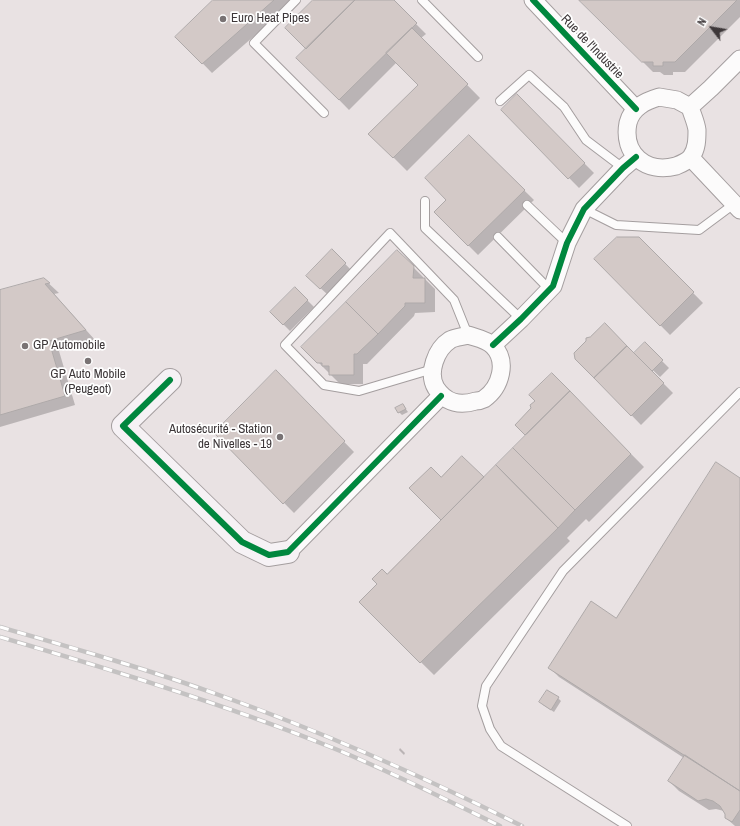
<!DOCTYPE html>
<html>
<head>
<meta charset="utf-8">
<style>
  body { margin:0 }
  #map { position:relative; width:740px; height:826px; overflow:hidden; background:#e9e2e3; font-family:"Archivo Narrow",sans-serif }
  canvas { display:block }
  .north { position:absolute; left:692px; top:8px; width:40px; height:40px; -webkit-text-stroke:3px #fff; paint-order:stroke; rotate:301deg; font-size:11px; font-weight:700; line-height:16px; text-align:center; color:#3d3739 }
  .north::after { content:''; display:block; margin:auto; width:14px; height:18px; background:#3d3739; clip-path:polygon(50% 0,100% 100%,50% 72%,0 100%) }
</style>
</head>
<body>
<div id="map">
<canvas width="740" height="826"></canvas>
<div class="north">N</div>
</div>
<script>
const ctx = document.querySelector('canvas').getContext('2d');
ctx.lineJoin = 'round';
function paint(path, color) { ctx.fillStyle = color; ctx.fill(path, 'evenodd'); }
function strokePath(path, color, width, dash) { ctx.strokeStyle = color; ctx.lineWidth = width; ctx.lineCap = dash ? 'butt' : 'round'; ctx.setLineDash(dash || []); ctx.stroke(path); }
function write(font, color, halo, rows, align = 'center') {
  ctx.font = font + ' "Archivo Narrow",sans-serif'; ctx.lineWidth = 3.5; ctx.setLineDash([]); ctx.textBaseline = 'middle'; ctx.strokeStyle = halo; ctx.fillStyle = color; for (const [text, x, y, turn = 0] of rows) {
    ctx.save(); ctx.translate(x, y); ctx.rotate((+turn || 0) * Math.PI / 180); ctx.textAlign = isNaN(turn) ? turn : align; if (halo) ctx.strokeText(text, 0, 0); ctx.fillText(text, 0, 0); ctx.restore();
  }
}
const shadow = new Path2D(`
  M214,0H295L212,73L177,37Z
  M315,0H392L426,34L421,38L480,98L407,171L370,134L419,85L397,62L349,110L298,58L307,49Z
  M581,0H740V17L685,72H673V75H664L660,72H653Z
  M517,96L594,173L579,188L502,110Z
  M469,136L534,200L478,255L435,212L448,200Z
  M639,238L703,303L670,335L595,259Z
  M332,250L351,270L327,294L307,276Z
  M398,252L423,277V279H425L435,289V312L415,313L414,316L367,364H363V384H340L303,347Z
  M44,279L59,293L54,294L95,340L59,351L75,405L0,427V291Z
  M295,288L314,307L290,331L271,312Z
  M605,325L673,393L641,425L576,358L591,338Z
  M645,344L669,368L660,377L635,353Z
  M276,372L354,452L294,513L215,433Z
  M552,374L644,467L589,522L586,519L567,538L570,541L434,675L360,602L442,520L441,478L484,479L527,435L516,425L532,409Z
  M403,405L408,412L402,415L399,412Z
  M740,479V826H735L726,818L724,811L716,809L709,810L679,791L669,781L684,758L559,677L549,667L616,619Z
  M558,698L561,701L554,712L543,705Z
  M400,748L405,753L404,755L399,750Z`);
const building = new Path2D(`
  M213,0H274L202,64L175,37Z
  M313,0H355L306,49L285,28Z
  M355,0H394L417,23L339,100L296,58Z
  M579,0H737L675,62H663V66H653V62H642Z
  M412,28L468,84L393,158L368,134L418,85L386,53Z
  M517,94L585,163L568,179L501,110Z
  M469,135L525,190L468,246L434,212L446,200L425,178Z
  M617,237H639L694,292L660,326L594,259Z
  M332,249L346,263L320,289L306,276Z
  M397,250L414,266L413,278H425V303H405V306L378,334L346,302Z
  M44,278L50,283L45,284L86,330L49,341L65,396L0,415V290Z
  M295,287L308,300L283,325L270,312Z
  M346,302L378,334L357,354H354V375H329V366H322V363H317L301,347Z
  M605,323L627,346L594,378L575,359L574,353L586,341V338L590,337Z
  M645,342L663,360L652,371L634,353Z
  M627,346L664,383L631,416L594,378Z
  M276,370L345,441L283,504L214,433Z
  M552,373L570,391L525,435L515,425L531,408L530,405L535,401L529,395Z
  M570,391L631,454L575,510L513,448Z
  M403,404L406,409L398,413L395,408Z
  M513,448L575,510L558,528L496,465Z
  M462,456L484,477L441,520L409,488L431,467L441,477Z
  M716,462L740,478V791L548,668L591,601L616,618Z
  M496,465L558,528L420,663L359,602L377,584L372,579L382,569L387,574Z
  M547,690L559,697L551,710L539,702Z
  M685,755L740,791V810L732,822L725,818V814L720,806L713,801L706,799L698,801L668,781Z`);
const lane = new Path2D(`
  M296,0L254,43L324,113
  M422,0L478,57
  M500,101L529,75L564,107L586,140L623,168
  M425,201V228L521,319
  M527,205L567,243
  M584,209L616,225L699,230L734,204
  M498,237L549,289
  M433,369L359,391L324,385L285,345L390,233L454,300L468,335
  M627,826L501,746L490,729L482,706L486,686L563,571L740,392`);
const street = new Path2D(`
  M533,0L636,109
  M659,97L677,100L690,107C692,114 696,122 697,130C697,139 697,149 691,157C688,161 681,164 676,166C646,174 622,154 628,123C632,107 646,101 659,97Z
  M690,107L711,88L740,59
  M691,158L740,210
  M468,335C476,338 486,339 493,346C508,361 501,387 484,399C482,400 479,401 476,401C459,406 446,403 436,388C427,373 436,349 450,340C455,337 462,337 468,335Z
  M493,345L521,319L553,286L567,243L584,209L623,168L636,157
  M288,552L441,396`);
const secondary = new Path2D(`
  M170,380L123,426L242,542L269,555L288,552`);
const rail = new Path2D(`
  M0,627C73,648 147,669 219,695C323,732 424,777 522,826
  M0,637C112,670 224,704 333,748C389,771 445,799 500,826`);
const cycleway = new Path2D(`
  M533,0L636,109
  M493,345L521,319L553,286L567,243L584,209L623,168L636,157
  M170,380L123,426L242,542L269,555L288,552L441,396`);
const markers = [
  [223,19,4,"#797374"],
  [25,346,4,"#797374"],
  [88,361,4,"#797374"],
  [280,437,4,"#797374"]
];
const poiNames = [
  ["Euro Heat Pipes",231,19],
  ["GP Automobile",33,346],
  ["GP Auto Mobile",88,375,"center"],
  ["(Peugeot)",88,390,"center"],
  ["Autosécurité - Station",272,430,"right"],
  ["de Nivelles - 19",272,445,"right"]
];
const streetNames = [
  ["Rue de l'Industrie",592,47,46]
];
paint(shadow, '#0003');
paint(building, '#d3c9c7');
strokePath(building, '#aea9a9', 1);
strokePath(lane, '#a49e9f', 10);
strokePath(street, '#a49e9f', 19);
strokePath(secondary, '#a49e9f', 24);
strokePath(lane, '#fcfbfb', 8);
strokePath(street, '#fcfbfb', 17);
strokePath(secondary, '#f6f2f5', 22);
strokePath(rail, '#c4c2c2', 4.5);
strokePath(rail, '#fff', 3, [9]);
strokePath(cycleway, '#00873e', 6);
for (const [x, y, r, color] of markers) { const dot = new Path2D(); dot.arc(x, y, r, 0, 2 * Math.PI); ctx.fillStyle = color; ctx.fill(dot); strokePath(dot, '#fff', 1.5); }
write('13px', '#3d3739', '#fff', poiNames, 'left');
write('13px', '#3d3739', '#fff', streetNames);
</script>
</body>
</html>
